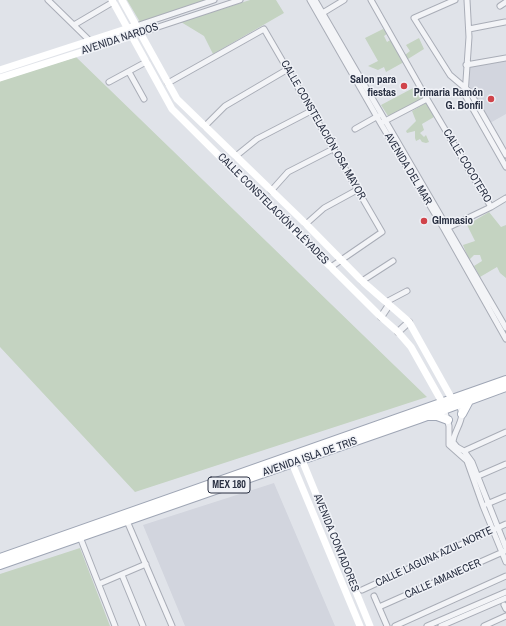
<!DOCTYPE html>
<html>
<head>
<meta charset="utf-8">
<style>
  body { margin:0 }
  canvas { display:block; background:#e0e3e9 }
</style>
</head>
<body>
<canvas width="506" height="626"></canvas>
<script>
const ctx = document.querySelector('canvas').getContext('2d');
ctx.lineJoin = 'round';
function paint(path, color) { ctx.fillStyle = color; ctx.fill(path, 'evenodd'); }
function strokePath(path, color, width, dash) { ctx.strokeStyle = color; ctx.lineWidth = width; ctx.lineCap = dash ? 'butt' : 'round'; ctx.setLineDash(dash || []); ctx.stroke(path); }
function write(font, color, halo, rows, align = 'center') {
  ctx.font = font + ' "Archivo Narrow",sans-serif'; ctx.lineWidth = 3; ctx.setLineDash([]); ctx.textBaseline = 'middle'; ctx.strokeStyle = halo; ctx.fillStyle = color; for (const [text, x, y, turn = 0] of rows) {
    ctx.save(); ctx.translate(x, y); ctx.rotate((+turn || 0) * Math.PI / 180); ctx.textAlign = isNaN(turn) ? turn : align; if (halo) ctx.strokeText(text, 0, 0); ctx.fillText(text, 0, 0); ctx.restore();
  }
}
const built = new Path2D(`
  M506,60V114L490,123L469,85L470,67Z
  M274,483L335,626H185L143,525Z`);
const green = new Path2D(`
  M127,0H207L140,22Z
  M250,0H276L284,13L213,54L204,36L181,22Z
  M383,29L388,33L384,36L387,42L392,39L404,62L386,72L384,67L378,70L368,66L378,61L365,38Z
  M419,38L424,49L408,59L405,55L410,51L406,45Z
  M76,57L427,397L135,492L0,347V81Z
  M418,83L427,99L390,119L381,105L415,87Z
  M426,103L434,117L422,124L424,130L420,133L424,137L426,135L429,142L426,143L422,142L420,139L416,141L415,138V131L407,133L406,131L416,121L412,111Z
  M489,212L501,227L506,225V278L500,273L497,267L480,277L474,266L482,261L480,255H474L469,260L463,245L475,241L467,225Z
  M80,548L110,626H0V574Z`);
const minor = new Path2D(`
  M48,0L90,41
  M310,0L381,124L444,229L506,339
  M315,0L506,328
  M371,0L427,99L491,207
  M455,0L414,18L450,75L470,92L506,155
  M467,0L469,37L465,95L506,167
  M500,6L506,2
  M321,14L344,0
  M74,25L113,2
  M136,26L214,0
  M469,29L505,22
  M140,33L240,0
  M466,65L506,58
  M129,72L144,99
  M109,82L146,62
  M168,83L264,29L382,232L331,267
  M383,122L427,99
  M205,126L225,106L288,69
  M355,129L378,116
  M236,156L257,139L311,111
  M271,191L288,172L333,149
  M306,224L324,208L357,190
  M445,229L491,207L506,198
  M362,281L393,261
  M386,302L407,291
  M457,404C469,416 454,429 453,442L457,447L464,451L472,462L506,548
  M444,409L449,426V445L467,461L483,506L506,562
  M464,451L506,432
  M476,477L506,464
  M487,504L506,496
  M127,521L172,626
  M80,537L115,626
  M122,575L143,626
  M99,584L146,564
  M362,590L506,524
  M374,596L387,626
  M504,605L506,609
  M379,607L505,551
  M395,626L506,576
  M427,626L506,592
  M441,626L506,598
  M484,626L506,616`);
const tertiary = new Path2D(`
  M381,317L389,305
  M398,332L409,322`);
const secondary = new Path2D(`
  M112,0L172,109L381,317L398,332L411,347L442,402L443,407
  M122,0L177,99L306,224L362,281L409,322L452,399L455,403
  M0,70L132,27
  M0,78L135,35
  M302,460L370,626
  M292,463L360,626`);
const primary = new Path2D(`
  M462,414L470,399
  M429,416H437L448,420
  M0,558L506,380
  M0,565L419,419L506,387`);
const markers = [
  [404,86,4,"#d0434a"],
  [491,99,4,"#d0434a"],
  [424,221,4,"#d0434a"]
];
const shields = [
  [229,485,42]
];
const shieldNames = [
  ["MEX 180",229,485]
];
const streetNames = [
  ["AVENIDA NARDOS",120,39,-18],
  ["CALLE CONSTELACIÓN OSA MAYOR",323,130,60],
  ["CALLE COCOTERO",467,166,59],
  ["AVENIDA DEL MAR",408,169,59],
  ["CALLE CONSTELACIÓN PLÉYADES",273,209,45],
  ["AVENIDA ISLA DE TRIS",310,457,-19],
  ["AVENIDA CONTADORES",336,543,68],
  ["CALLE LAGUNA AZUL NORTE",434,557,-25],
  ["CALLE AMANECER",443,579,-24]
];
const poiNames = [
  ["Salon para",396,80],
  ["fiestas",396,93],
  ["Primaria Ramón",483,93],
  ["G. Bonfil",483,106],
  ["GImnasio",432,221,"left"]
];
paint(built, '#d2d5de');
paint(green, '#c4d3c1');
strokePath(minor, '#a9adb7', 7);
strokePath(tertiary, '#a9adb7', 8);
strokePath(primary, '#9fa6b5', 10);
strokePath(minor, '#f3f4f7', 5);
strokePath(tertiary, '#f3f4f7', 6);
strokePath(secondary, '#fff', 7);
strokePath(primary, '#fff', 8);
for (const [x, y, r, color] of markers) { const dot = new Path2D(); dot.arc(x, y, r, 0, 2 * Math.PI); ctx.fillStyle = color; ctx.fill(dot); strokePath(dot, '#f0f2f7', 1.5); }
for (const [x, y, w] of shields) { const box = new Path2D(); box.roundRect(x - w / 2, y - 8, w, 16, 3); ctx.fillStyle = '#f0f2f7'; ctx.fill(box); strokePath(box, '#282f41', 1); }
write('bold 10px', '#282f41', null, shieldNames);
write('11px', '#282f41', '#f0f2f7', streetNames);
write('bold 11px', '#282f41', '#f0f2f7', poiNames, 'right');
</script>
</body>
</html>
